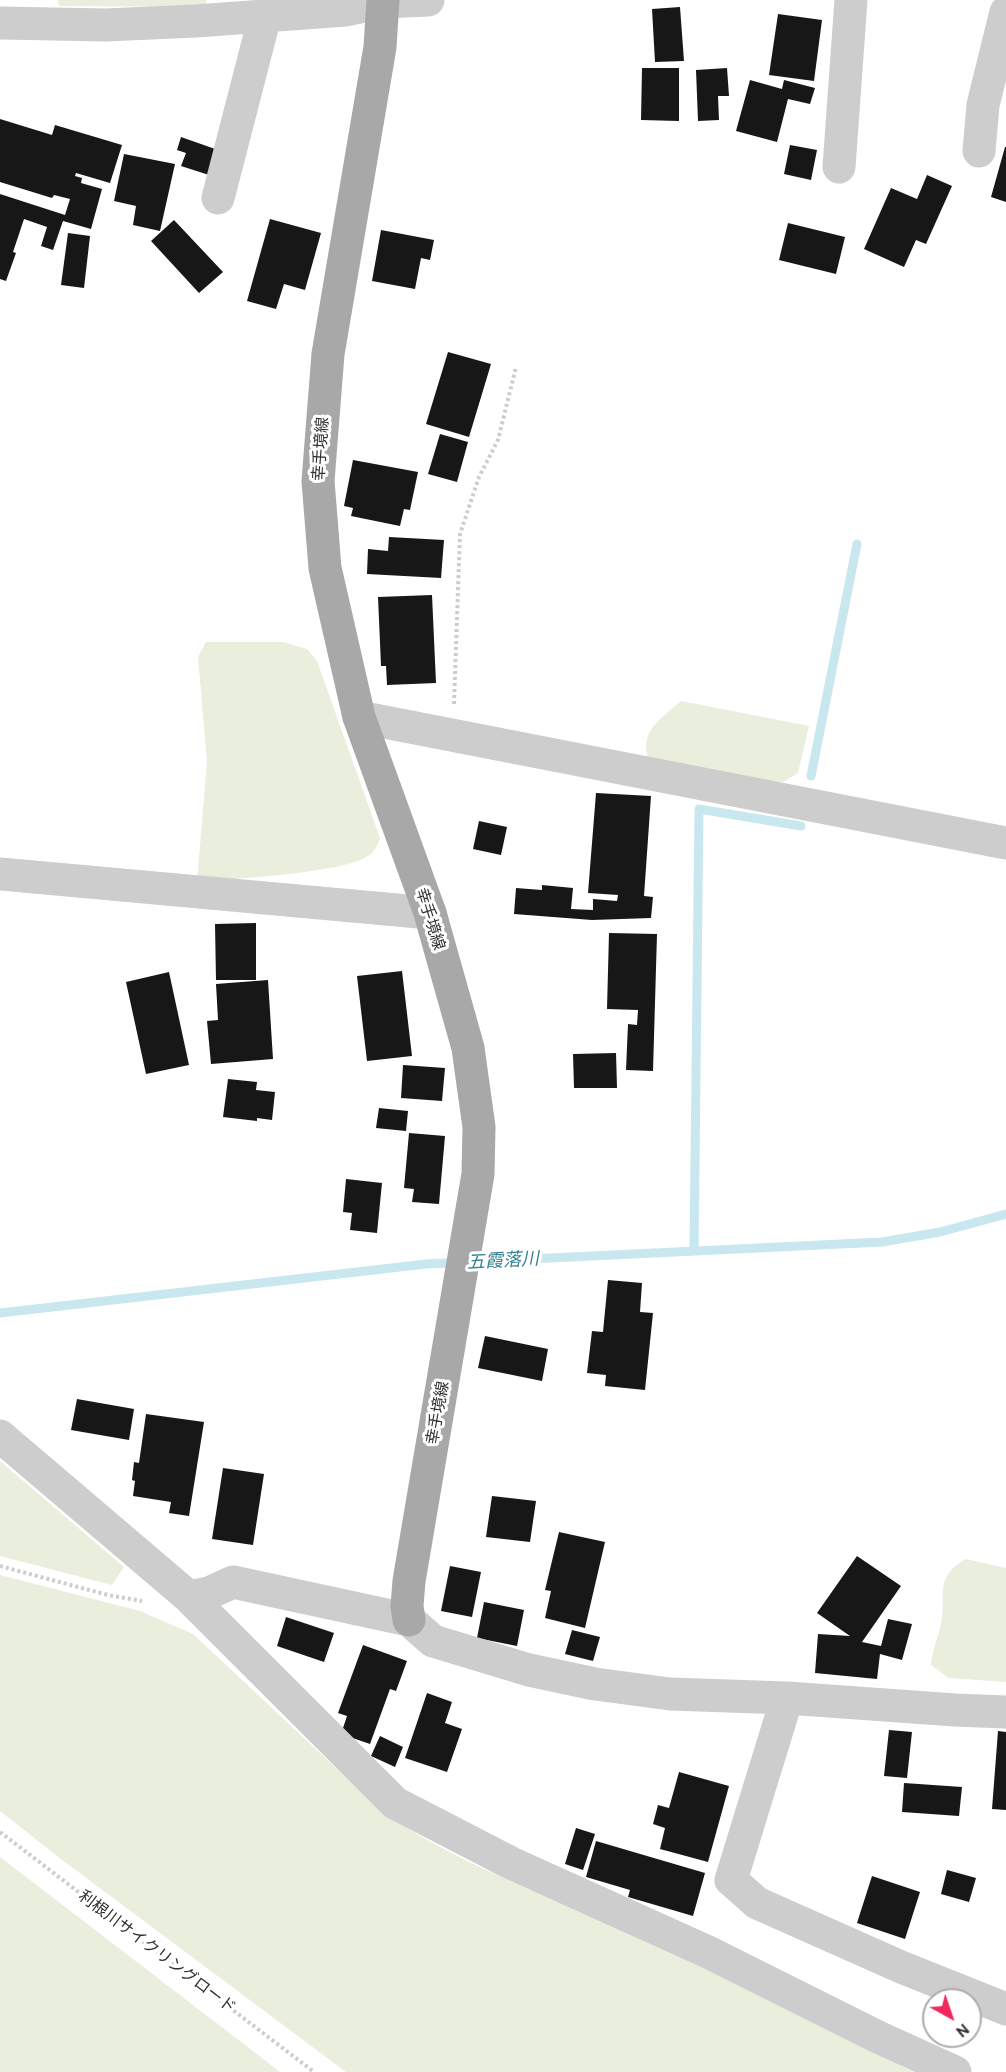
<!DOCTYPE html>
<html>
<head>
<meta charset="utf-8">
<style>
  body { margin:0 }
  #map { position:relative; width:1006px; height:2072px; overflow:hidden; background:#fff; font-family:Cabin,sans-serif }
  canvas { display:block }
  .north { position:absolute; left:922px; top:1988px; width:60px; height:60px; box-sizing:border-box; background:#fff; border:2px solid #acacac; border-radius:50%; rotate:140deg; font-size:16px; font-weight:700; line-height:24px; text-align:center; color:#303030 }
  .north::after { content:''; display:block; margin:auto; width:21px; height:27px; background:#f2275d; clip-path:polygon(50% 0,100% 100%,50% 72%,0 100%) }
</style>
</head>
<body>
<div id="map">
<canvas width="1006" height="2072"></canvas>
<div class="north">N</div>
</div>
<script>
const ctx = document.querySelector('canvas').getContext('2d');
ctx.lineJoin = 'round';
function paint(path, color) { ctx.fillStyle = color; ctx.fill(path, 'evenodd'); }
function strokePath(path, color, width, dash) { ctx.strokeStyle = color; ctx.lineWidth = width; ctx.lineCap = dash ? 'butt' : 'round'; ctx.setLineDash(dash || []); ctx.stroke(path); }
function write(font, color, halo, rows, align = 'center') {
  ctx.font = font + ' Cabin,"Noto Sans JP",sans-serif'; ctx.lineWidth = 6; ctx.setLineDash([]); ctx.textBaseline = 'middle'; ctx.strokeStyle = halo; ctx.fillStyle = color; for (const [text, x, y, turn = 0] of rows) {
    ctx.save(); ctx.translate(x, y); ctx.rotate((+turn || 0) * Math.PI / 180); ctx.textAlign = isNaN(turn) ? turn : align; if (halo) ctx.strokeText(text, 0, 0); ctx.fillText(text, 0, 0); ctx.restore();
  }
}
const green = new Path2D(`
  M58,0H206L207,7L59,6Z
  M206,642H283L307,649L317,661L380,838C378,843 376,850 371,854C346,874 234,878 197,882L207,762L198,657Z
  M681,701L809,726L798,773L783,782L700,777L651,764C635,735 661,718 681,701Z
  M0,1461L124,1567L112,1585L0,1556Z
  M966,1559L1006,1568V1682L949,1678L931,1665C932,1650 938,1638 941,1624C947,1595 933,1577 966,1559Z
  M0,1575L140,1611L193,1634L385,1814C471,1872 572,1904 665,1947C749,1986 831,2032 914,2072H346L61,1859L0,1811Z
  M0,1857L249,2048L280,2072H0Z`);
const stream = new Path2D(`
  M811,776L857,544
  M694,1251L699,809L801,826
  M0,1313L426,1264L882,1242L940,1232L1006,1214`);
const building = new Path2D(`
  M680,7L684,61L655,62L652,9Z
  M778,14L822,20L814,81L769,75Z
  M642,68H679V121L641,120Z
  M727,68L729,96H718L719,120L698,121L696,70Z
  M750,80L782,89L784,80L815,88L810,104L788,99L777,142L736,131Z
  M0,119L52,135L55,125L122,145L110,183L76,173L75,176L82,178L81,183L102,189L91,229L63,221L53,250L41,246L47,227L24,219L13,252L16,253L6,281L0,279V194L65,215L70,199L54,195L52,198L0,182Z
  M181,137L218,150L209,175L181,166L186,153L177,150Z
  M790,145L817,150L811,180L784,174Z
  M1005,147H1006V202L991,197Z
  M124,154L175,164L160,231L133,225L136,206L114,201Z
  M927,175L952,186L926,244L916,240L904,267L864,249L891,188L917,199Z
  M270,219L321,233L305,290L284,284L276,309L247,301Z
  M174,220L223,272L199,293L151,241Z
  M788,223L845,237L836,274L779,260Z
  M381,230L434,240L430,260L421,258L415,289L372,281Z
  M68,233L90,236L84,288L61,285Z
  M448,352L491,364L469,437L426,424Z
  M440,434L468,442L457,482L428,474Z
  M353,460L418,472L410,510L404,509L400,526L351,516L353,508L344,506Z
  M389,537L444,540L441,578L367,574L368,549L388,551Z
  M432,595L436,683L387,685L386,666H381L378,597Z
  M596,793L651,796L644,896L653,897L651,918L592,920L514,914L516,888L542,890V885L573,888L571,909L593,910V899L617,901L618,895L588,893Z
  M479,821L507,827L501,855L473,849Z
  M256,923V980H216L215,924Z
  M609,933L657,934L653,1071L626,1070L628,1024L637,1025L638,1010L607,1009Z
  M402,971L412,1056L367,1061L357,976Z
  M169,972L189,1065L146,1074L126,982Z
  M268,980L273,1059L211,1064L207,1021L218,1020L216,984Z
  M616,1053L617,1088H574L573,1054Z
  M403,1065L445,1068L442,1101L401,1098Z
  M228,1079L257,1082L256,1090L275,1092L272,1120L257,1118V1121L223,1117Z
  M379,1108L408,1111L406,1131L376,1128Z
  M409,1133L445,1136L439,1204L412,1202L414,1189L404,1188Z
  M346,1179L382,1183L377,1233L350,1230L352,1213L343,1212Z
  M608,1280L642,1283L640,1312L653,1313L645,1390L605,1386L606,1375L587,1373L592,1331L603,1332Z
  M485,1336L548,1349L542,1381L478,1368Z
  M77,1399L134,1409L129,1440L71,1430Z
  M146,1414L204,1422L189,1516L169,1513L171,1502L133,1496L135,1481L132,1480L134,1462L139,1463Z
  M223,1468L264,1474L253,1545L212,1539Z
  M492,1496L536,1501L530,1542L486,1537Z
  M559,1532L605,1542L585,1628L545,1618L551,1591L545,1590Z
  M857,1556L901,1586L862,1642L881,1646L888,1619L912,1624L902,1660L880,1654L877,1679L815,1673L818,1634L850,1636L817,1613Z
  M450,1566L481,1572L472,1617L441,1611Z
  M484,1602L524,1610L517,1646L477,1638Z
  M286,1617L334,1633L324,1662L277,1646Z
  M572,1630L600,1637L593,1661L565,1654Z
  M363,1645L407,1661L396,1691L390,1689L370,1744L341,1734L347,1716L338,1713Z
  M427,1693L452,1702L445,1723L462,1729L447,1772L405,1758Z
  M889,1730L912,1732L907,1778L884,1776Z
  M998,1731L1006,1732V1810L992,1809Z
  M380,1736L403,1747L395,1767L371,1756Z
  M679,1772L729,1786L708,1862L660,1849L665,1828L653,1824L658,1805L669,1808Z
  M904,1783L962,1787L959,1816L902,1812Z
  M576,1828L595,1834L583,1870L565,1864Z
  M596,1841L705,1873L693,1916L628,1897L630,1890L586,1877Z
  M947,1870L976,1878L969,1902L941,1894Z
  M872,1876L920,1892L905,1939L857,1923Z`);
const path = new Path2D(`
  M454,704L460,534L479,477L498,440L516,367
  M0,1566L108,1595L142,1601
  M0,1832L314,2072`);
const minor = new Path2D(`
  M0,23L106,25L196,21L345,10L383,2L428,0
  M979,151L983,105L1006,12
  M839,167L851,0
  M218,198L265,16
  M359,717L1006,843
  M0,874L430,913
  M0,1436L189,1597L395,1803L511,1863L708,1952L878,2037L955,2072
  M189,1597L209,1593L233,1582L409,1620L433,1641L529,1670L595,1684L670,1694L787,1698L955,1710L1006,1712
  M787,1698L731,1880L757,1903L901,1967L1006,2009`);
const major = new Path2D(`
  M383,0L380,47L328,354L318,481L325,568L359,717L430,913L468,1048L479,1127L478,1174L409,1581L407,1606L409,1620`);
const streetNames = [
  ["幸手境線",321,449,-86],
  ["幸手境線",430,919,73],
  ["幸手境線",438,1413,-80],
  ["利根川サイクリングロード",157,1952,37]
];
const waterNames = [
  ["五霞落川",503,1261,-3]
];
paint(green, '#e9eedd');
strokePath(stream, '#c8e7ef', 9);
paint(building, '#171717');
strokePath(path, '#cdcdcd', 4, [3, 3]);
strokePath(minor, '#cdcdcd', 33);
strokePath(major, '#a8a8a8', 33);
write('16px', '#303030', '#fff', streetNames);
write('italic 18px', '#358092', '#fff', waterNames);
</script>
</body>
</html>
